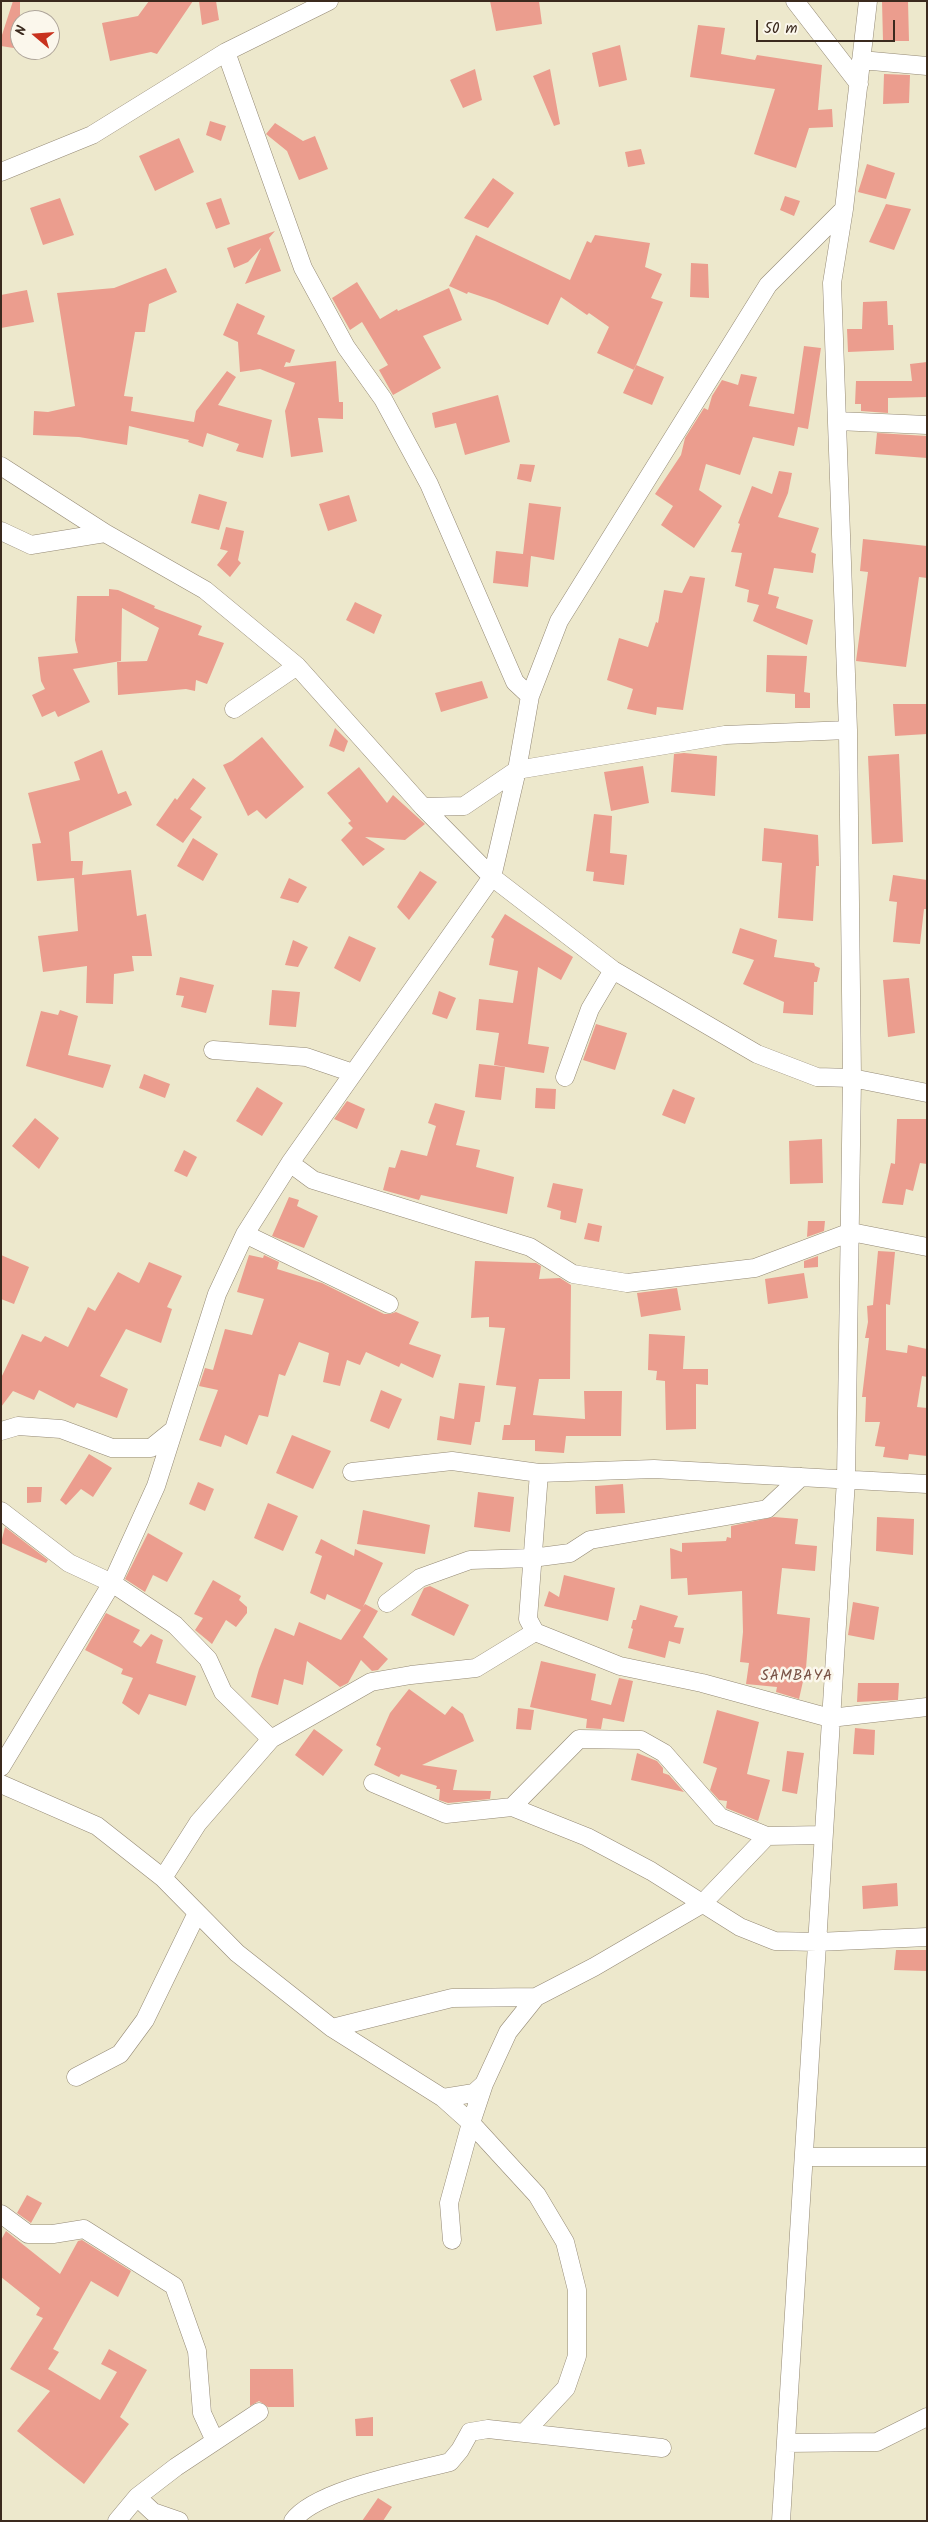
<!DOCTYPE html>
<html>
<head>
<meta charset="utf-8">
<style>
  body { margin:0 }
  #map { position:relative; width:928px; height:2522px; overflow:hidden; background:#ede8cc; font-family:Kalam,sans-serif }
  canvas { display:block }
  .frame { position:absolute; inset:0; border:2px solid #3b2a1e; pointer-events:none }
  .north { position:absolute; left:10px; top:10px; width:50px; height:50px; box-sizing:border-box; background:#fbf7ec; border:1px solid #aea59a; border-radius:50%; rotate:288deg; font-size:14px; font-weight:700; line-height:20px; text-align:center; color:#3b2a1e }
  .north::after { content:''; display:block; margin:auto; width:18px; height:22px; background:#c8321e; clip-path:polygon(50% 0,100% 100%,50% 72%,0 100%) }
  .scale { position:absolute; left:756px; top:20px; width:139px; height:22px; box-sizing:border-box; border:2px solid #3b2a1e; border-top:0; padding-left:6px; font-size:15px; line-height:18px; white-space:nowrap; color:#3b2a1e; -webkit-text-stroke:4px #fbf7ec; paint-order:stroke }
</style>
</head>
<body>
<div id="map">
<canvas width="928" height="2522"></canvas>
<div class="frame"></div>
<div class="north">N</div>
<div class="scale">50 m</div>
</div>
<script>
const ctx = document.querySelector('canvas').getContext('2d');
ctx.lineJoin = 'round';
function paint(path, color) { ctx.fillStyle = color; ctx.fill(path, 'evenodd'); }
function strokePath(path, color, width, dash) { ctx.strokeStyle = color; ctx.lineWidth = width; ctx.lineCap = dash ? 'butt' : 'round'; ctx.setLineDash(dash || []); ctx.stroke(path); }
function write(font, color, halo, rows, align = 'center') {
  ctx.font = font + ' Kalam,sans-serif'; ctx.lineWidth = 5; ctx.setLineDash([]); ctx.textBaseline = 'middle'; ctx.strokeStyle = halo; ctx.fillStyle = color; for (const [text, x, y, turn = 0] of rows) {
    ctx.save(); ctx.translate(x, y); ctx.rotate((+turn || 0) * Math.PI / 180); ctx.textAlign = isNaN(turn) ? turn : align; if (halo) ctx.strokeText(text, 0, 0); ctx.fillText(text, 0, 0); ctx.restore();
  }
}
const building = new Path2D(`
  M13,1H20V49L1,46V38Z
  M149,1H193L157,54L151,52L110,61L102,23L138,16Z
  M199,1H216L219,20L202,25Z
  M490,1H539L542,24L496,31Z
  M882,1H908L909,41H883Z
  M698,25L725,28L721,54L755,60L757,55L822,65L818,110L832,109L833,127L809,128L796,168L754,154L775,89L690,77Z
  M620,45L627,80L599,87L592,53Z
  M475,69L482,100L463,108L450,80Z
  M550,69L560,124L554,126L533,76Z
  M884,74L910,75L909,103L883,104Z
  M210,121L226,126L221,141L206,135Z
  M275,123L303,141L315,136L328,169L299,180L287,151L266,134Z
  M179,138L194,172L155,191L139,156Z
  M641,149L645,164L628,167L625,152Z
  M867,164L895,173L886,199L858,192Z
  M493,178L514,193L488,228L464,218Z
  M785,196L800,201L794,216L780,210Z
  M60,198L74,235L43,245L30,208Z
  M221,198L230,224L216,229L206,203Z
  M886,204L911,209L894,250L869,242Z
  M275,231L269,238L281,271L245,284L261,248L248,262L234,268L227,248Z
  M476,235L570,280L587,241L591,243L595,235L650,243L645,267L662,274L651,298L663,302L634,370L597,353L609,327L589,313L587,315L561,297L548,325L495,301L468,292L467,294L449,286Z
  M691,263L708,264L709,298L690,297Z
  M166,268L177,292L149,304L145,332H135L124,396L133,397L131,411L194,422L196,411L227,371L236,377L218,405L272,420L263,458L236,451L239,444L207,433L203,447L188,442L189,440L129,426L127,445L79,437L33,435L34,411L48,412L75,406L57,293L114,288Z
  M357,282L380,319L397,309L398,311L449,288L462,320L423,336L441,368L393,395L379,370L388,365L362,322L350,330L332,298Z
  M27,290L34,322L1,328V295Z
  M887,301L888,325H893L894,350L848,352L847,329H862L863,302Z
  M237,303L265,316L257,334L295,350L290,363L286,362L284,367L336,361L339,402H343V419L318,418L323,452L291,457L285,411L295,383L260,369L240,372L238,342L223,335Z
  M804,346L821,348L808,429L798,427L794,446L753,437L740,475L706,464L699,490L722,506L694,548L661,525L673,506L655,494L681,455L685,438L704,408L708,410L712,396L722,380L738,385L741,374L757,377L749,406L794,414Z
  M927,362V397L888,398V413L861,411V404H855L856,381H912L910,364Z
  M636,365L664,377L652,405L623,393Z
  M498,395L510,442L465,455L456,423L435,428L432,413Z
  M877,433L927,436V458L875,454Z
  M520,464L535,465L531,482L517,479Z
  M779,471L792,473L788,493L778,517L819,528L811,552L816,554L813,573L774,568L768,594L779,597L776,608L813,620L807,645L753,621L759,605L747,602L749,590L735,586L742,553L731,552L740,524L738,523L752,486L772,494Z
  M199,494L227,502L219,530L191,523Z
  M349,495L357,521L328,531L319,504Z
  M529,503L561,507L554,560L531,556L528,587L493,583L496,551L523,554Z
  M226,527L244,531L238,560L241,563L230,577L217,565L228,551L220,549Z
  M863,539L927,546V578L919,577L906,667L856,661L868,572L860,571Z
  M690,576L705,578L683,710L657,707L656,715L627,709L633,689L607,680L619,638L648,647L656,622L658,623L664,590L682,593Z
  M109,589L118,590L155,606L154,608L202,626L198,635L224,643L207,684L196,680L195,691L186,689L118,695L117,662L147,661L159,628L122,608L121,661L73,669L90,702L58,717L55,711L42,717L32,695L45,689L41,681L38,657L78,653L75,640L77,596H109Z
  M355,602L382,615L374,634L346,620Z
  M767,655L807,656L804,692L810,693V708H795V694L766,692Z
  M482,681L488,698L441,712L435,693Z
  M893,704H927V734L895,736Z
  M335,728L348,741L344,752L329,746Z
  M262,737L304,787L266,819L257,810L248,816L223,765L232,761Z
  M102,750L118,794L126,791L132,805L69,832L71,861H83L82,875L131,870L137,916L146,914L152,956H132L134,971L114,974L113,1004L86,1003L87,966L43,972L38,936L78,931L74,878L37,881L32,844L41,843L28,793L80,780L74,762Z
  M684,753L717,756L715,796L671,792L674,754Z
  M899,754L903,842L872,844L868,756Z
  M643,766L649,803L611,811L604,772Z
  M359,767L387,803L393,795L425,824L405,840L365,837L385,849L363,866L341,840L353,828L348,823L351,821L327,793Z
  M193,778L206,788L190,809L202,817L183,843L156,825L175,798L177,800Z
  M594,814L612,816L610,853L627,855L624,885L593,881L594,872L586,871Z
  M764,828L818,835L819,866H816L813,921L778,918L782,863L762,861Z
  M193,838L218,854L203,881L177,866Z
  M420,871L437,882L409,920L397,907Z
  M893,875L927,880V909H924L920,944L893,942L897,902L889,901Z
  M289,878L307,887L298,903L280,898Z
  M505,914L573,957L561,980L538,967L528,1044L549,1047L544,1073L494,1065L499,1033L476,1030L479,999L513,1003L518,971L489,965L494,939L491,937Z
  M740,928L777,940L774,957L814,963L815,966L820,968L817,982H814L813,1015L783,1013L784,1002L743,984L754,960L732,953Z
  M349,936L376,948L360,982L334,968Z
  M293,940L308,947L298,967L285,965Z
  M180,977L214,985L206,1013L181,1007L184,996L176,995Z
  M909,978L915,1033L888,1037L883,980Z
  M272,990L300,992L296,1027L269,1025Z
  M439,991L456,998L447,1019L432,1014Z
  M60,1010L78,1016L68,1055L111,1065L103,1088L26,1066L41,1011L58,1015Z
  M596,1024L627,1033L615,1070L583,1060Z
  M479,1064L505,1067L501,1100L475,1097Z
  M144,1074L170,1084L165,1098L139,1088Z
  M257,1087L283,1103L262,1136L236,1121Z
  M536,1088L556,1089L555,1109L535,1108Z
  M673,1089L695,1098L685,1124L662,1115Z
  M347,1101L365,1109L357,1129L334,1119Z
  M435,1103L465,1111L456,1145L480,1150L476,1167L514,1177L507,1214L421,1195L419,1200L383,1190L389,1167L395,1168L401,1150L427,1156L436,1126L428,1123Z
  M35,1118L59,1138L39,1169L12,1146Z
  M897,1119H927V1164L920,1163L913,1191L906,1189L903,1205L882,1203L891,1163L895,1164Z
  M822,1139L823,1183L790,1184L789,1141Z
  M184,1150L197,1157L187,1177L174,1171Z
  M553,1183L583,1189L576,1223L560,1219L561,1211L547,1207Z
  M289,1197L299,1200L297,1206L318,1216L304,1248L272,1236Z
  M808,1221H825L824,1231L807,1237Z
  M588,1223L602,1226L599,1242L584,1239Z
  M878,1251L895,1252L890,1305L886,1304V1350L907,1353L908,1345L927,1349V1377L922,1376L917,1407L927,1408V1456L909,1454L908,1460L883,1457L885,1447L875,1446L880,1422H865L866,1397H862L869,1338H865L868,1322L867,1306L873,1305Z
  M1,1255L29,1267L14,1304L1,1299Z
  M249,1255L263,1258L264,1255L279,1262L277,1269L322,1283L384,1314H390L396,1312L419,1322L409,1344L441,1355L433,1378L401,1363L399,1367L366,1352L360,1365L347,1360L340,1386L323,1382L329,1353L299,1342L285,1376L279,1374L268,1417L259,1415L247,1445L225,1435L221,1447L199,1440L218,1390L199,1386L205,1368L213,1370L225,1329L252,1335L264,1299L237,1292Z
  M818,1256V1267L804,1268V1261Z
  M475,1261L536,1263L541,1266L539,1279L560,1278L571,1285L570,1379H539L533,1415L585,1419L584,1391H622L621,1436H566L564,1453L535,1451V1440H502L504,1425H510L516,1387L496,1385L505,1328L489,1327V1317L471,1318Z
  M149,1262L182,1276L167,1307L172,1309L161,1343L126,1329L100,1376L128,1389L117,1418L77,1403L74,1408L39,1390L34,1400L13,1391L1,1407V1378L22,1334L41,1342L45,1336L68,1347L88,1307L95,1311L118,1272L139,1283Z
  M804,1273L808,1298L768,1304L765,1279Z
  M677,1288L681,1310L641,1317L637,1293Z
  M649,1334L685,1336L683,1369H708V1385L696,1384V1429L666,1430L665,1381L656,1380L657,1371L648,1370Z
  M459,1383L485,1386L480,1422H475L471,1445L437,1440L440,1416L454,1419Z
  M381,1390L402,1399L389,1429L370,1421Z
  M292,1435L331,1451L313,1489L276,1473Z
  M89,1454L112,1468L93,1497L81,1489L66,1505L60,1500Z
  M198,1482L214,1489L205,1511L189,1504Z
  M623,1484L625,1513L596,1514L595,1486Z
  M27,1487H42L41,1502L27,1503Z
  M478,1492L514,1497L510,1532L474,1527Z
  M268,1503L298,1516L283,1551L254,1538Z
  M363,1510L430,1525L425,1554L357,1544Z
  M774,1517L798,1519L795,1544L817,1546L815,1571L782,1568L777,1614L810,1618L806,1668L799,1699L776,1692L777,1687L746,1684L749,1663L740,1662L743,1632L742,1591L688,1595L687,1578L671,1579L670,1548L682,1552V1543L726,1541L727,1537L731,1538V1526Z
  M877,1517L914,1519L913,1555L876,1551Z
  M5,1527L48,1560L46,1563L1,1543Z
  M148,1533L183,1553L167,1582L153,1575L145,1592L125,1579Z
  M321,1539L354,1556L355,1549L383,1563L363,1607L365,1604L378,1611L363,1637L388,1659L378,1670L372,1671L361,1660L348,1683L340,1687L307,1661L303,1685L284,1679L278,1705L251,1697L259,1669L275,1628L294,1636L299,1622L341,1640L361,1610L327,1594L325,1600L310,1593L322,1556L315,1553Z
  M564,1575L615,1588L608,1621L544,1606L549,1591L559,1597Z
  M213,1580L241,1596L239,1600L247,1607V1613L236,1627L226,1620L212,1644L195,1630L203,1618L194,1614Z
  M430,1586L469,1605L454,1636L411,1615L424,1588Z
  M853,1602L879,1607L874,1640L848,1635Z
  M640,1605L678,1616L674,1627L684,1628L680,1644L669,1641L665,1658L628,1648L633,1629L631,1628L633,1620H636Z
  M106,1613L140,1630L133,1642L141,1647L151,1634L163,1640L156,1663L196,1676L186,1706L149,1694L139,1715L122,1703L133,1678L121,1674L123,1669L85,1650Z
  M541,1661L596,1674L591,1700L611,1705L619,1678L633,1681L624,1722L603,1718L601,1729L586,1728L587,1719L530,1707Z
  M858,1683H899L898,1700L857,1702Z
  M409,1689L445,1715L452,1706L463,1714L474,1741L422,1765L457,1770L453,1790L491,1791L490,1799L448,1803L439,1800L440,1789H436L437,1786L401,1774L399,1777L374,1765L381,1748L376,1745L390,1713Z
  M518,1708L534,1710L531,1730L516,1729Z
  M717,1710L759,1722L747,1774L770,1780L758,1821L726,1808L727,1801L719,1800L710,1790L717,1768L703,1763Z
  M855,1728L875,1730L874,1755L853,1754Z
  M314,1729L343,1750L323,1776L295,1755Z
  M787,1751L804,1753L797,1794L782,1791Z
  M637,1753L657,1761L663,1768V1773L669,1775L684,1792L631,1780Z
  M897,1883L898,1906L863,1909L862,1886Z
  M896,1950H927V1971L894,1970Z
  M27,2195L42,2203L31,2223L17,2213Z
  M6,2231L60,2274L78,2241L82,2240L131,2271L118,2297L91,2281L53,2349L59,2352L48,2369L100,2400L117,2372L101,2364L109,2349L147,2370L120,2417L129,2424L84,2484L17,2431L50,2391L10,2369L43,2318L36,2315L40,2308L1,2277V2240Z
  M250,2369H293L294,2407H268L259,2401L250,2406Z
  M373,2417V2436H356L355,2419Z
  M378,2498L392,2507L383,2521H362Z`);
const street = new Path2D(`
  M795,1L859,84
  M226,52L303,268L346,347L383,399L429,484L515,682L530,696
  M861,60L927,66
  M1,172L92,135L226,52L329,1
  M837,421L927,425
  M1,466L105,533L205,590L297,666L423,807L492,877L613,970L757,1054L817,1077L852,1078L927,1093
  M1,531L31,545L105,533
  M234,709L297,666
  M423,807L464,806L517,770L725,735L848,730
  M213,1050L306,1057L353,1073
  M565,1077L590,1009L613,970
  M290,1163L313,1180L530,1247L573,1274L627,1283L755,1268L851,1232L927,1247
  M245,1234L389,1304
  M1,1431L18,1426L61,1429L112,1448H151L172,1431
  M352,1472L452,1461L539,1473L654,1469L927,1484
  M539,1473L528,1619L535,1632L620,1666L702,1683L830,1718L927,1707
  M1,1511L69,1563L112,1583L175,1625L208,1659L223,1692L271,1739
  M387,1603L420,1578L470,1560L532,1558L570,1553L590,1540L767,1509L801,1477
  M1,1767L112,1583L156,1486L217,1294L245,1234L290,1163L492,877L517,770L530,696L559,621L768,285L844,209
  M373,1783L446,1814L512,1807L579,1739L641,1740L664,1753L720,1817L767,1836L823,1835
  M1,1784L97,1826L163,1878L237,1953L332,2028L443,2098L471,2123L537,2195L565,2242L577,2290V2356L566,2388L524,2433
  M512,1807L587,1837L651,1871L740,1927L775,1941L817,1942L927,1937
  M163,1878L198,1823L271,1739L371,1682L411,1675L476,1668L535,1632
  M332,2028L452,1998L536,1997
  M76,2077L120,2054L145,2020L197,1913
  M443,2098L474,2093L484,2084L508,2032L536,1997L594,1967L702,1904L767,1836
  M804,2157H927
  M1,2214L28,2234H53L84,2229L174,2286L197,2351L202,2413L215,2441
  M452,2240L449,2203L471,2123L484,2084
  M786,2443L877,2442L927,2417
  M137,2497L153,2512L179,2521
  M117,2521L137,2497L176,2467L259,2412
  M293,2521C315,2490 412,2472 450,2462L460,2450L470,2432L488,2429L662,2448
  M781,2521L846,1480L852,1078L848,730L832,283L844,209L868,1`);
const neighbourhoodNames = [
  ["SAMBAYA",797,1677]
];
paint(building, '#eb9d8e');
strokePath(street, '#948975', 19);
strokePath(street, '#fff', 18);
ctx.letterSpacing = '1px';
write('15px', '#795245', '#fbf7ec', neighbourhoodNames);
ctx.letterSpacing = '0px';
</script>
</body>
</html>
